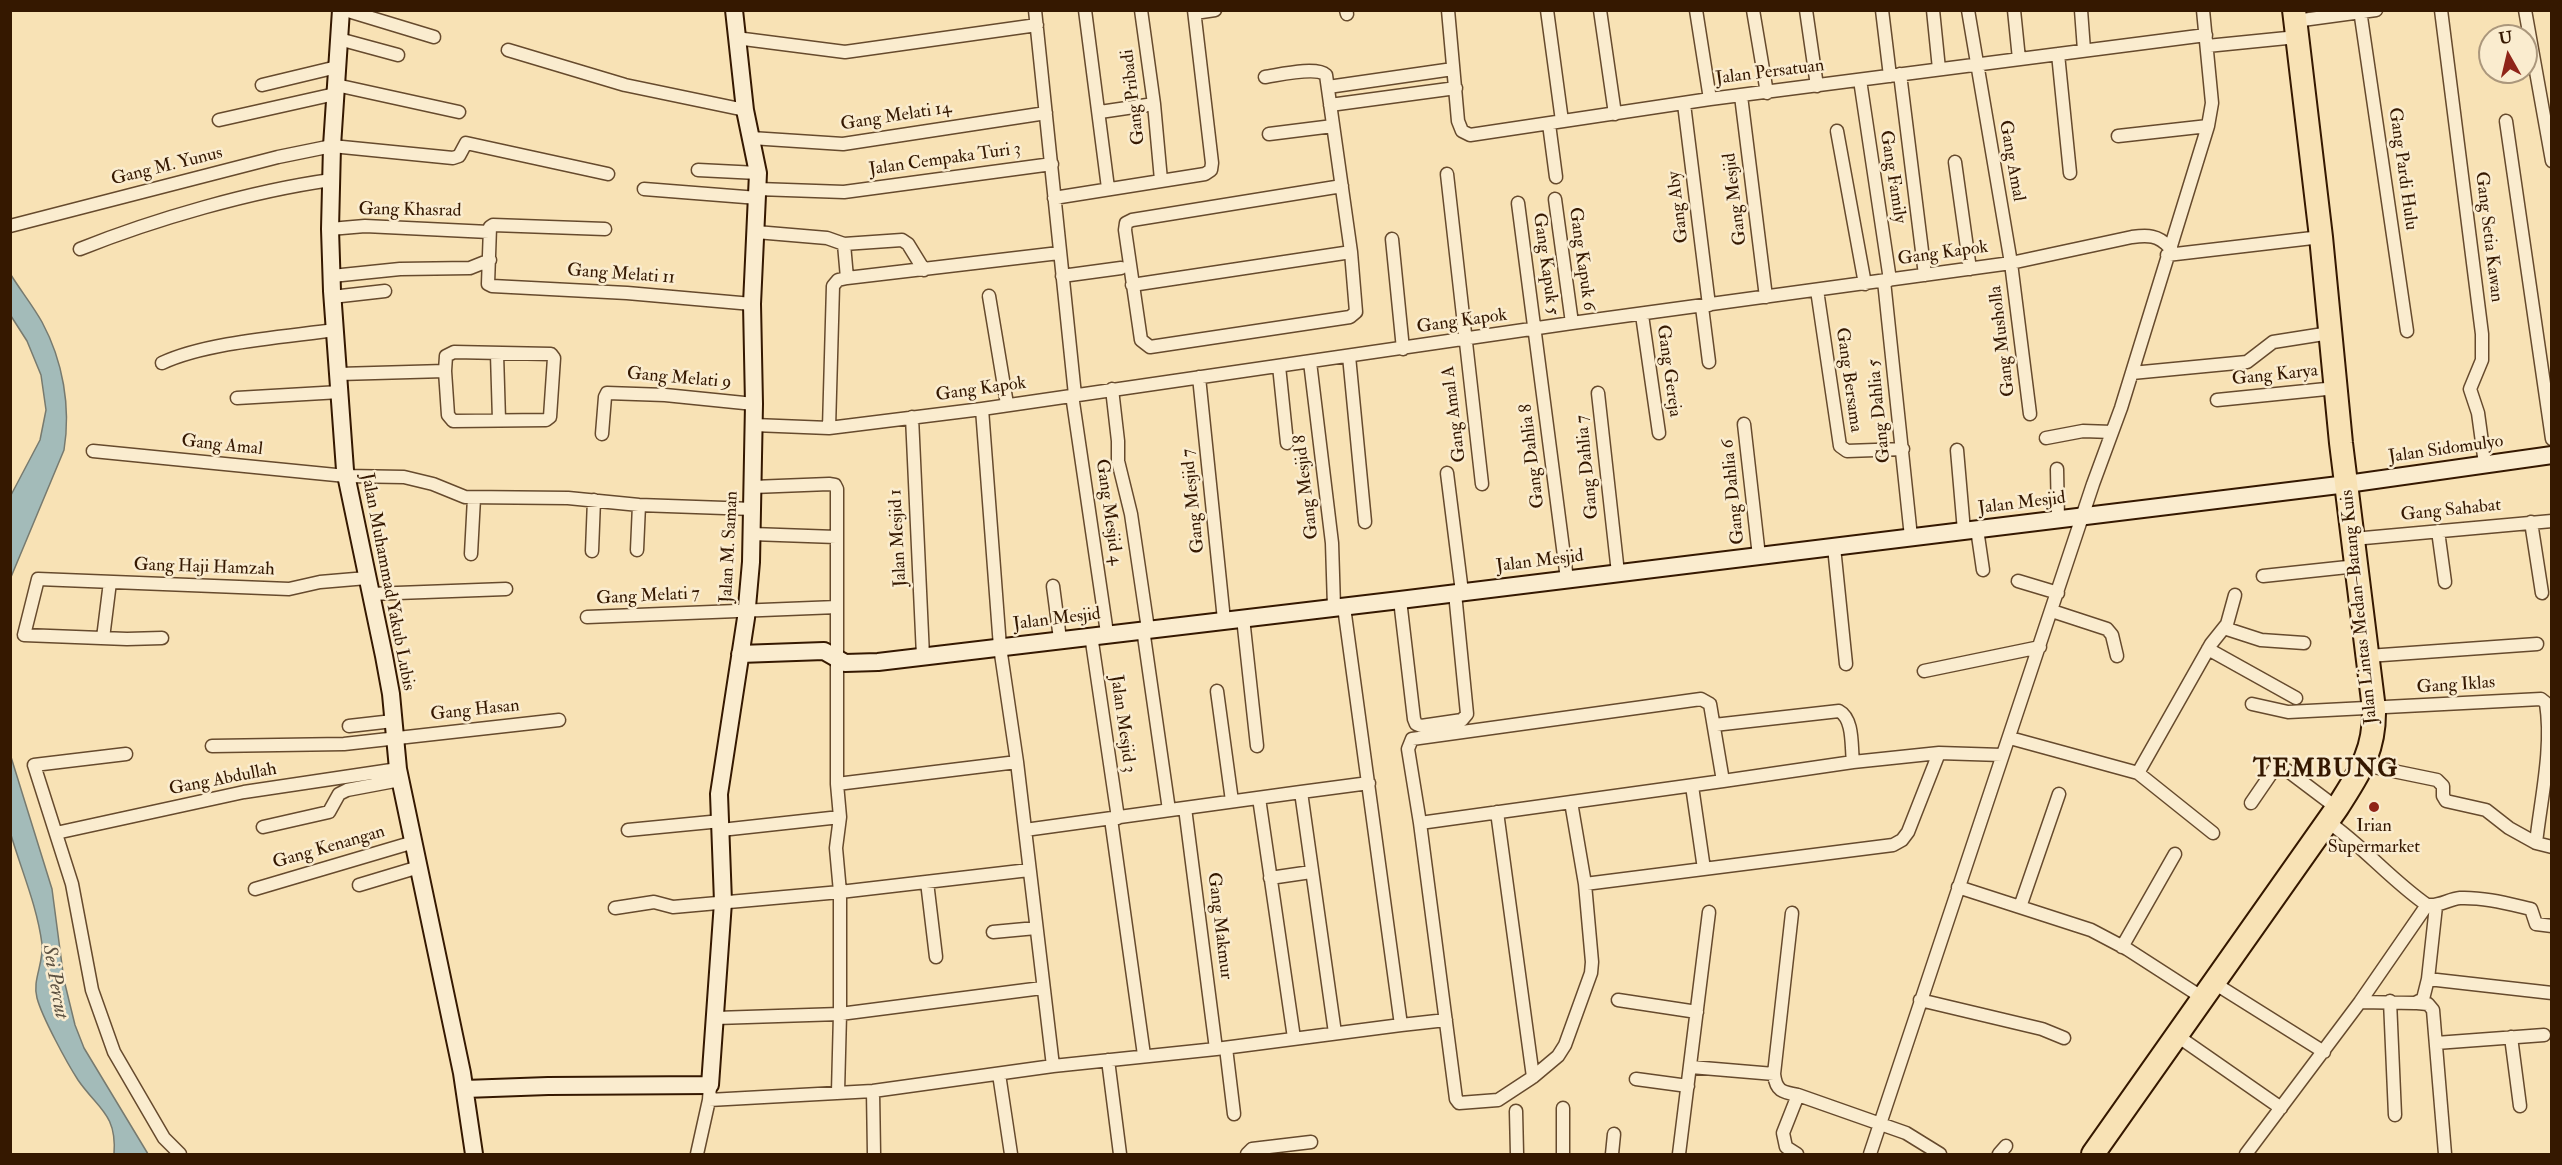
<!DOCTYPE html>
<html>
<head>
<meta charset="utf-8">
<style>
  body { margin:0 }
  #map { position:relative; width:2562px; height:1165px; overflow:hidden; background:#f8e2b5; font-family:"IM FELL Double Pica",serif }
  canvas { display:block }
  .frame { position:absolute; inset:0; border:12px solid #351800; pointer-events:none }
  .north { position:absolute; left:2478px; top:24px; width:60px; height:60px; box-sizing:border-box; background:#faeccf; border:2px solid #ab977c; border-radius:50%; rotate:352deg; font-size:16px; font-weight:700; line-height:24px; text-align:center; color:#351800 }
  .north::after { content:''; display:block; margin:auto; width:21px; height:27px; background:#8f2418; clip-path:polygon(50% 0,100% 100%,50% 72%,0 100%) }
</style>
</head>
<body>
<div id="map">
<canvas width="2562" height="1165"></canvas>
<div class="frame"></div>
<div class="north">U</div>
</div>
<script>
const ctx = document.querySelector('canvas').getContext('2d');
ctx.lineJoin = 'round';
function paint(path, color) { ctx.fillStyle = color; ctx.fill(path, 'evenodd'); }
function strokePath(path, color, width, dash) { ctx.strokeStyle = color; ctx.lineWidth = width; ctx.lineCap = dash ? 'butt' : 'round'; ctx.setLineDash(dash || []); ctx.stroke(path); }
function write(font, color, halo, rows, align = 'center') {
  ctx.font = font + ' "IM FELL Double Pica",serif'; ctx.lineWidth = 5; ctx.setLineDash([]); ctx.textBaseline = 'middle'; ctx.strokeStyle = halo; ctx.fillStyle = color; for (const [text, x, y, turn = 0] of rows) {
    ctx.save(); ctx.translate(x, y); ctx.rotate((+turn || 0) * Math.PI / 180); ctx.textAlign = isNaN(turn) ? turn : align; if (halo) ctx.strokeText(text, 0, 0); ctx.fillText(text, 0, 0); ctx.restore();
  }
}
const water = new Path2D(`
  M11,275C21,291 33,306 42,322C63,361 71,407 64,450L11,577V495L40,440L46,410L41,375L27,341L11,316Z
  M11,757L52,889L64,980L75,1025L84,1048L148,1154H114C117,1114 98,1109 78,1080C67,1063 42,1017 37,998C32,980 44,963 42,944C37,906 22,872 11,835C7,820 10,776 11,757Z`);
const street = new Path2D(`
  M345,10L434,37
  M1035,10L1075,395
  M1085,10L1108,188
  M1141,10L1154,104L1161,180
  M1346,10L1347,14
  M1448,10L1458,121L1462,131L1470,135L1710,99L2206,35
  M1547,10L1562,121
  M1600,10L1615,114
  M1696,10L1710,99
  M1753,10L1767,93
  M1806,10L1817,86
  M1882,10L1890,76
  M1933,10L1939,69
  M1968,10L2011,263L2030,414
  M2014,10L2019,59
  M2081,10L2084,50
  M2360,10L2407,331
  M2441,10L2482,334V360L2470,389L2478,413L2485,464
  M2525,10L2552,161
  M1195,13L1215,10
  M2295,21L2376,10
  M736,38L845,52L1037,25
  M339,39L398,55
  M2207,46L2297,37
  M508,50L625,85L745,110
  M2058,54L2070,173
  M1900,74L1925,275
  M1265,77C1279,75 1316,66 1326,75L1351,252L1356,312L1350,317L1150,347L1141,340L1125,230L1126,223L1132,220L1342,186
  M1860,80L1890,280
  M262,85L337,67
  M336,85L459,112
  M1328,87L1453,69
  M1741,96L1766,297
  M1684,104L1709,305
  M1330,105L1456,88
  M1100,112L1154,104
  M219,120L335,94
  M2506,121L2552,439
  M1549,124L1556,177
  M1837,131L1865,284
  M1269,134L1333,126
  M2118,136L2208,126
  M751,138L843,144L1046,113
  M1955,162L1970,269
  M698,170L758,173
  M1447,174L1482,484
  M644,189L758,198
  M758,189L844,192L1052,164
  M1054,198L1205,174L1211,170L1212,163L1194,10
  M1555,199L1572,323
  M1518,203L1567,579
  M10,226L278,157L332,146L453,158L459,156L466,143L608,174
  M330,229L365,226L489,232
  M605,229L493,225L490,227L488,284L492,286L627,293L752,304
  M756,232L827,238L844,244L902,240L908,244L924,270
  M1392,239L1403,349
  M844,244L847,278L1059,253
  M80,249C155,219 252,191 331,180
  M2167,255L2321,237
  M332,276L400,269L470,268L490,260
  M1062,276L1121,268
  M1884,281L1911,537
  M1132,285L1351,252
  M1817,290L1840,446L1847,451L1903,449
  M989,296L1007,404
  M332,297L385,291
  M1702,307L1709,362
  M1642,315L1659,433
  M497,354L499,420
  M1349,356L1365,522
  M1310,362L1332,543L1334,607
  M162,363C207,342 284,337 335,330
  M1279,366L1287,443
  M2132,373L2247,362L2273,342L2330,333
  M339,374L445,371L448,415L453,421L546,420L550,417L554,358L551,354L454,352L446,356L445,371
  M1199,377L1224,620
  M1112,389L1118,441V461L1131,514L1148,629
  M1598,393L1618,573
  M1072,395L1107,633
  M237,398L340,392
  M2217,400L2336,388
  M982,409L1000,647L1017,762L1053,1066
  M912,417L923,656
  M1744,424L1759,556
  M754,425L829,428L982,409L1572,323L2011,263L2132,237C2148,235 2158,235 2169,247
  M829,428L833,286L838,280L847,278
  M602,434L605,397L607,393L665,395L754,404
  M2046,438L2083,431L2112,432
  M1957,450L1964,531
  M93,451L346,476L404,477L433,484L465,497L568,498L639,505L753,509
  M2057,469L2058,519
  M1447,473L1462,592
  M753,487L829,484L835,485L837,489V784L840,817L836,848L840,892V1014L838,1092
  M2531,522L2542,593
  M1977,529L1983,570
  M2438,531L2445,582
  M752,534L836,537
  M2353,539L2552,521
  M1834,547L1846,664
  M637,550L639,505
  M592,551L594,500
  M471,554L474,498
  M2263,576L2357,566
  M2018,581L2058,593
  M1053,586L1060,639
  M370,594L506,589
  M1400,600L1414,719L1416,724L1421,726L1462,720L1467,714L1455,593
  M2052,611L2107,629L2112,635L2117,656
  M587,617L837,607
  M1243,618L1257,746
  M2224,628L2261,640L2304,643
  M1143,629L1169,810
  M1091,635L1118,818
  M103,638L110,582
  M162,638L127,639L24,635L38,579L289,589L320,582L367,578
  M2208,649L2296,698
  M2368,656L2537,644
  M1924,671L2040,647
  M1217,691L1232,801
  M2252,704L2288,712L2541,699L2546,703C2553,748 2541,798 2536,843
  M1714,725L1839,711C1854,719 1851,747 1853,762
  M349,726L393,721
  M2010,738L2138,773L2211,644L2227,624L2235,595
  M212,746L344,744L559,720
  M126,754L34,765L72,884L92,990L114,1052L164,1138L180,1154
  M2364,765L2437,780L2443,786V796L2446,801L2486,810L2509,828L2536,843L2552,847
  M2138,773L2213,833
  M837,784L1017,762
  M1692,786L1704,869
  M1301,792L1369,783
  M1259,798L1294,1038
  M1571,802L1585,884L1592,962L1591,973L1565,1045L1558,1056L1533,1077L1498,1100L1459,1103L1456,1099L1420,823L1408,749L1412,739L1701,699L1710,704L1723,781L1853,762L1939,753L2002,755
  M2251,803L2275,768H2284L2337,808
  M1185,808L1216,1049
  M1497,812L1533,1077
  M1111,819L1144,1055
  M2327,821C2363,846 2391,880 2427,905
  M1420,823L1723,781
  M263,827L329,812L339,794L347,790L400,780
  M628,830L721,821
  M721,830L840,817
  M1025,830L1301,792L1335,1033
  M56,833L244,792L398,769
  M1270,878L1311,872
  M927,882L936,957
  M1585,884L1893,845L1902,840L1908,832L1939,753
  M359,885L419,867
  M1958,887L2091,930L2127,949L2203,998
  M255,889L414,842
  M2429,905C2440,906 2449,899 2460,898C2483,897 2509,904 2531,909L2536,924L2552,926
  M2020,907L2059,794
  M615,908L654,902L673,907L840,892L1029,870
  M1792,913L1774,1074C1776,1091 1782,1092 1798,1095L1906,1133L1940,1154
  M993,932L1036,928
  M2122,947L2175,854
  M2428,979L2552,993
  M2214,983L2324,1052
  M1618,1000L1697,1012
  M1920,1000L2042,1029L2064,1038
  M2390,1001L2395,1115
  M2360,1002L2415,1003L2423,999L2428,979L2436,906
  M2417,1003L2428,1004L2433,1010L2445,1154
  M716,1018L840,1014L1042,988
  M1401,1025L1446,1020
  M2176,1035L2281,1108
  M2511,1037L2520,1106
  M2436,1043L2544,1035
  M1226,1048L1234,1114
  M1108,1060L1120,1154
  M1691,1067L1774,1074
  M999,1074L1011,1154
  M1636,1079L1688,1086
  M710,1085L709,1100L873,1091L1053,1066L1216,1049L1401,1025L1344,607
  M873,1091L874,1154
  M1516,1111L1517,1154
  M697,1154L709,1100
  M1247,1154L1252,1149L1311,1142
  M1563,1154V1108
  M1612,1154L1614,1134
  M1679,1154L1709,912
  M1797,1154L1786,1147L1783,1133L1798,1095
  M1870,1154L2093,484L2121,408L2208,126L2212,103L2203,10
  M1999,1154L2006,1146
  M2246,1154L2360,1002L2427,905`);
const secondary = new Path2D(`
  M341,10L332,146L330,229L332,291L345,470L384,656L391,694L398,769L462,1073L474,1154
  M740,654L824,651L845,663L878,662L1400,600L2347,484L2552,455
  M465,1089L548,1086L710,1085L723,902L719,794L746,618L751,562L754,404L752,304L758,173L745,110L734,10`);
const highway = new Path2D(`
  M2093,1154L2337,808C2359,773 2375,752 2374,709L2341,443L2321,237L2294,10`);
const markers = [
  [2374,807,6,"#8f2418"]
];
const streetNames = [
  ["Jalan Persatuan",1770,73,-7],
  ["Gang Pribadi",1134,97,-97],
  ["Gang Melati 14",896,117,-9],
  ["Jalan Cempaka Turi 3",945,160,-8],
  ["Gang Amal",2011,161,80],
  ["Gang M. Yunus",167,167,-14],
  ["Gang Pardi Hulu",2402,169,82],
  ["Gang Family",1892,177,81],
  ["Gang Mesjid",1736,199,-97],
  ["Gang Aby",1679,207,-97],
  ["Gang Khasrad",410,211,1],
  ["Gang Setia Kawan",2488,237,83],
  ["Gang Kapok",1943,254,-8],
  ["Gang Kapuk 6",1581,259,82],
  ["Gang Kapuk 5",1545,264,82],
  ["Gang Melati 11",621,275,4],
  ["Gang Kapok",1462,322,-8],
  ["Gang Musholla",2003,341,-97],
  ["Gang Gereja",1668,371,82],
  ["Gang Karya",2275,376,-6],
  ["Gang Melati 9",679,379,5],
  ["Gang Bersama",1848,380,82],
  ["Gang Kapok",981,390,-8],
  ["Gang Dahlia 5",1880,411,-96],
  ["Gang Amal A",1455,414,-97],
  ["Gang Amal",222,446,6],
  ["Jalan Sidomulyo",2446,450,-8],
  ["Gang Dahlia 8",1533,456,-97],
  ["Gang Dahlia 7",1588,467,-96],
  ["Gang Mesjid 8",1307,487,-97],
  ["Gang Dahlia 6",1734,492,-96],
  ["Gang Mesjid 7",1194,501,-96],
  ["Jalan Mesjid",2022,504,-7],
  ["Gang Sahabat",2451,511,-6],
  ["Gang Mesjid 4",1108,512,82],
  ["Jalan Mesjid 1",899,538,-93],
  ["Jalan M. Saman",730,547,-87],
  ["Jalan Mesjid",1540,562,-7],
  ["Gang Haji Hamzah",204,568,2],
  ["Jalan Muhammad Yakub Lubis",387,582,79],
  ["Gang Melati 7",648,597,-3],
  ["Jalan Lintas Medan–Batang Kuis",2360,607,-96],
  ["Jalan Mesjid",1057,620,-7],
  ["Gang Iklas",2456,686,-4],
  ["Gang Hasan",475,711,-6],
  ["Jalan Mesjid 3",1122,724,82],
  ["Gang Abdullah",223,780,-11],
  ["Gang Kenangan",329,848,-16],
  ["Gang Makmur",1219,926,83]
];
const poiNames = [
  ["Irian",2374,827],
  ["Supermarket",2374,848]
];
const waterNames = [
  ["Sei Percut",54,982,80]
];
const districtNames = [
  ["TEMBUNG",2326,771]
];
paint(water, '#a3bbb9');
strokePath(water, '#777a6f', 1.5);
strokePath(street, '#664a2d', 15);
strokePath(secondary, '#351800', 20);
strokePath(highway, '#351800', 26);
strokePath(street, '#faeccf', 12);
strokePath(secondary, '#faeccf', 16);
strokePath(highway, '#f8e2b5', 22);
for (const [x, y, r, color] of markers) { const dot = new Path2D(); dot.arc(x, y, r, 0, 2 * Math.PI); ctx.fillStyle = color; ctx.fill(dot); strokePath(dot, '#faeccf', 2); }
write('18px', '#351800', '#faeccf', streetNames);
write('18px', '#351800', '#faeccf', poiNames);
write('italic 20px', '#5c5141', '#faeccf', waterNames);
ctx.letterSpacing = '1.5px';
write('bold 24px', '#351800', '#faeccf', districtNames);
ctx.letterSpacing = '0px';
</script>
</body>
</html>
